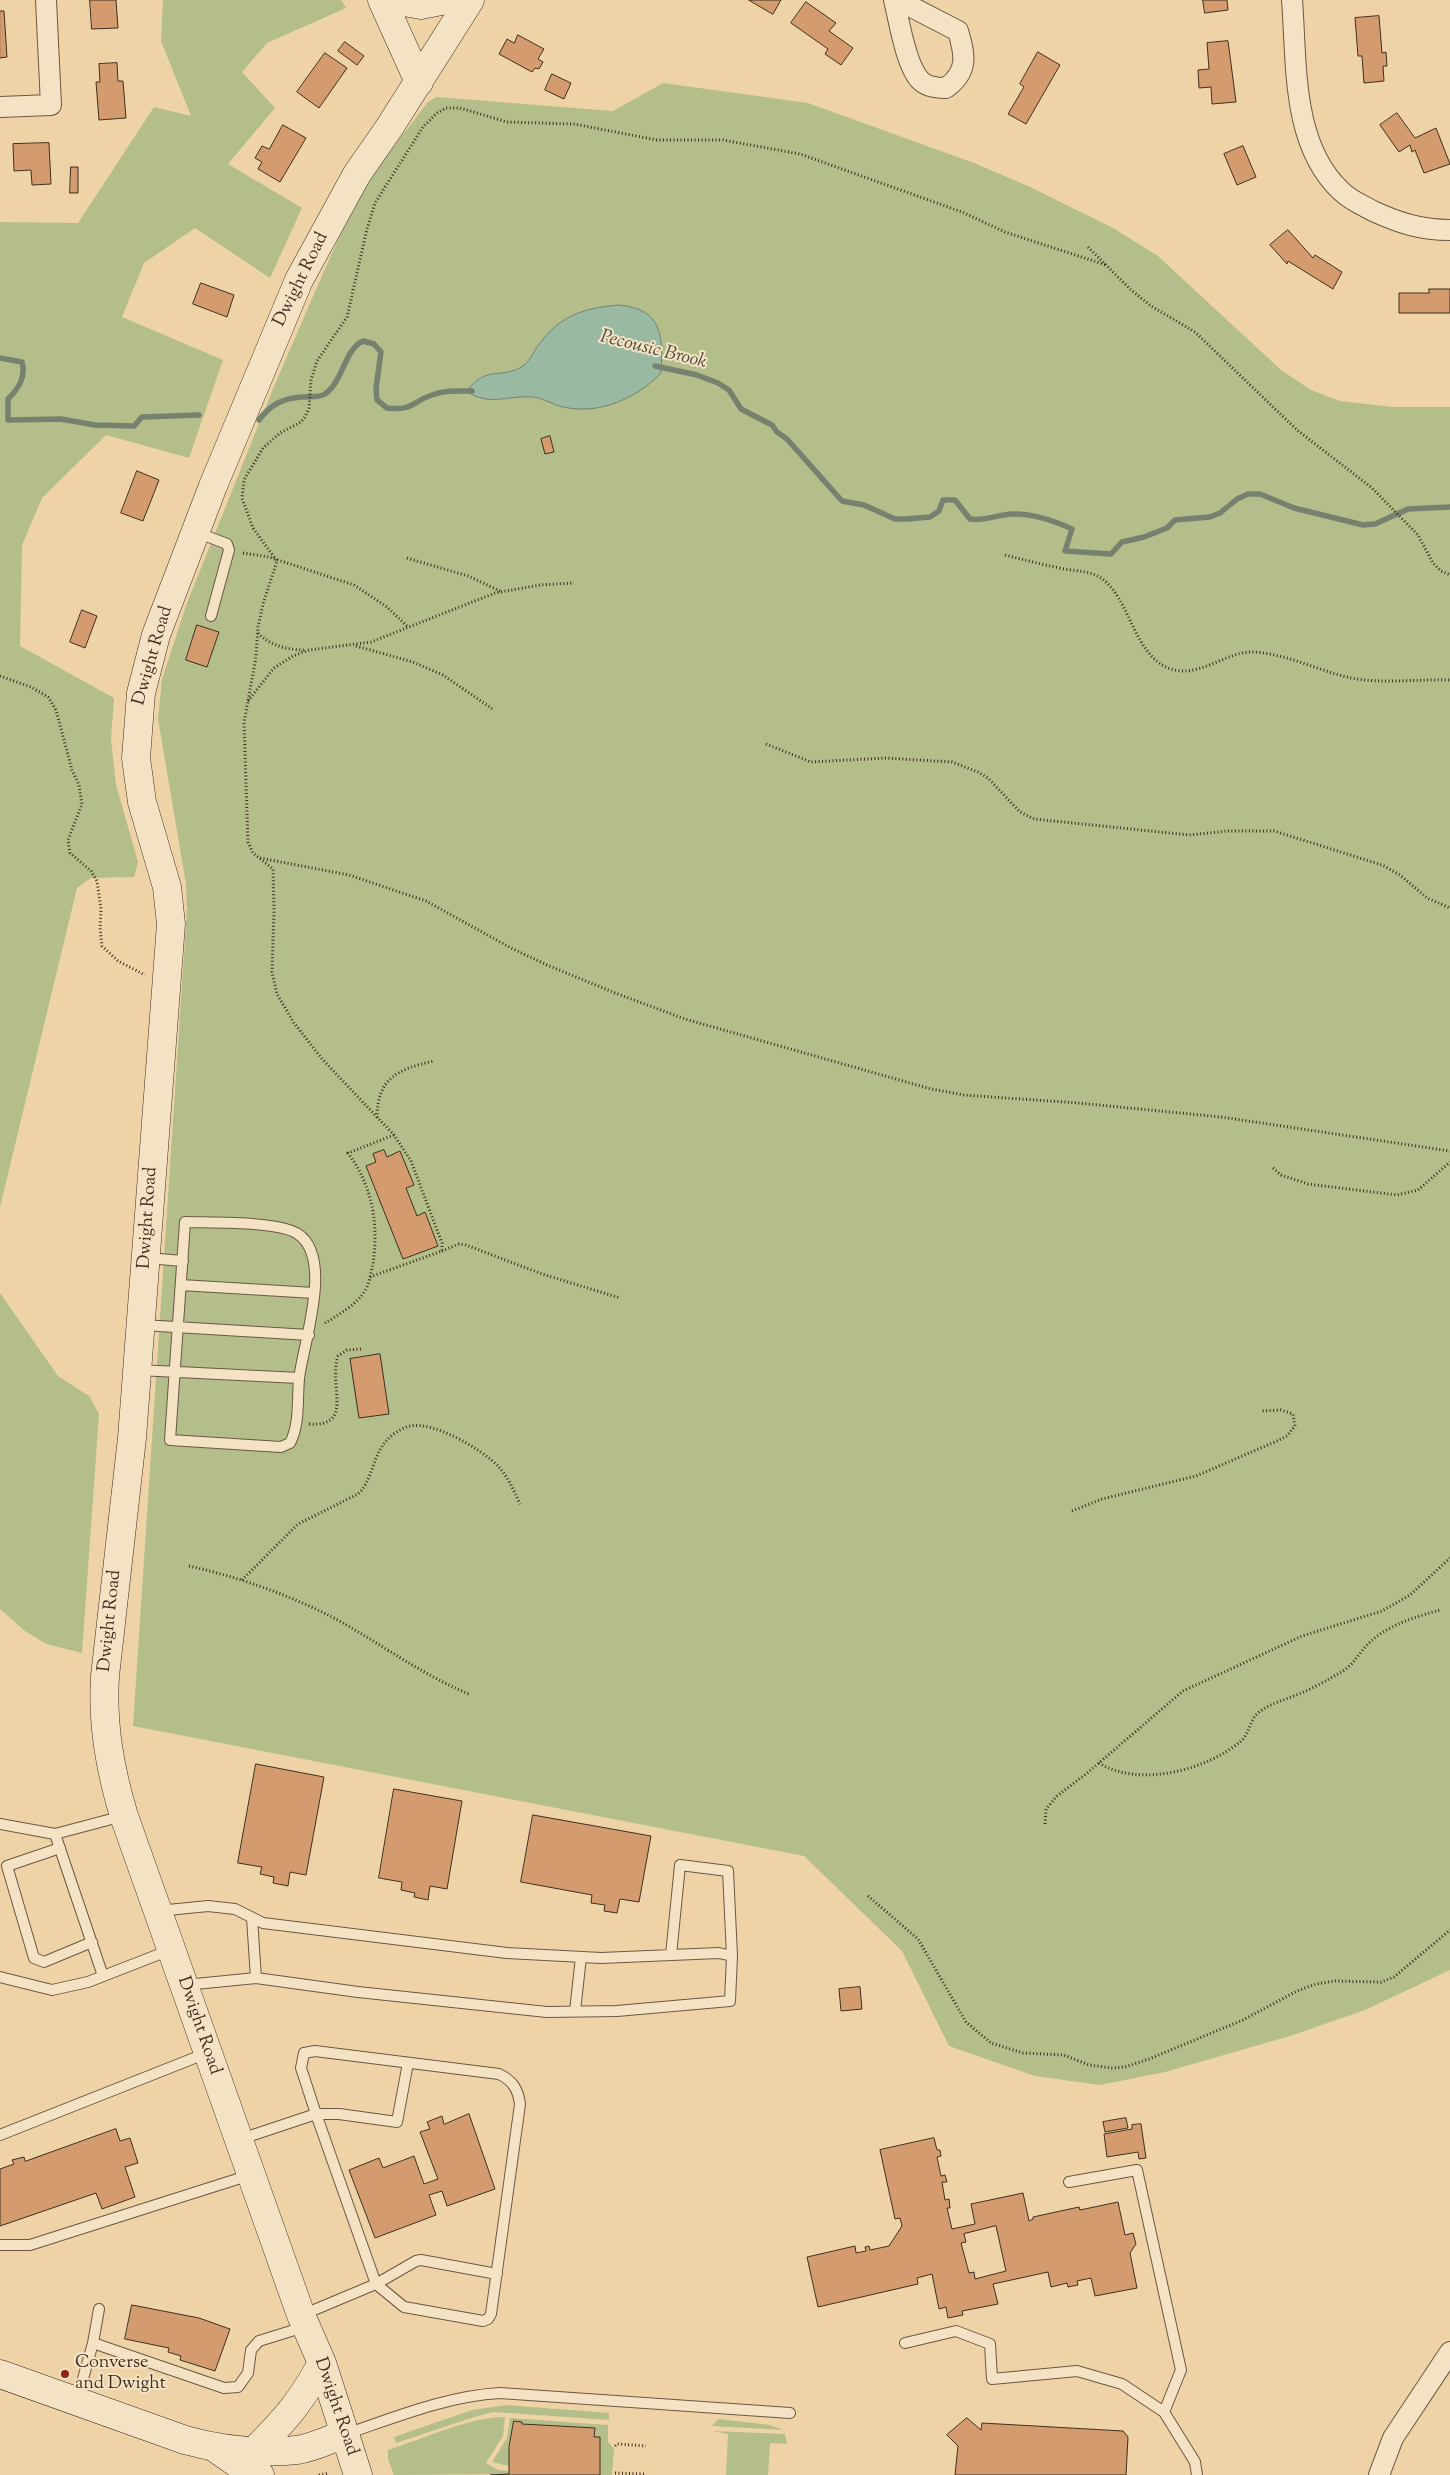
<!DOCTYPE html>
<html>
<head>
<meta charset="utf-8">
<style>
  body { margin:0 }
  canvas { display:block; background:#eed3a6 }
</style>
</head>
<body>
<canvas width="1450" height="2475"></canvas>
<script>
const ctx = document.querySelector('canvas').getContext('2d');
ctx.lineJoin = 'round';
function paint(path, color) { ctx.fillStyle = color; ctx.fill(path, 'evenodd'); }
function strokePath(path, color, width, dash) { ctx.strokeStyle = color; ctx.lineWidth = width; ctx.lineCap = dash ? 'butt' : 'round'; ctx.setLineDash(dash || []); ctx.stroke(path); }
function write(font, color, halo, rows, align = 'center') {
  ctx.font = font + ' "Sorts Mill Goudy",serif'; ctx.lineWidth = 4; ctx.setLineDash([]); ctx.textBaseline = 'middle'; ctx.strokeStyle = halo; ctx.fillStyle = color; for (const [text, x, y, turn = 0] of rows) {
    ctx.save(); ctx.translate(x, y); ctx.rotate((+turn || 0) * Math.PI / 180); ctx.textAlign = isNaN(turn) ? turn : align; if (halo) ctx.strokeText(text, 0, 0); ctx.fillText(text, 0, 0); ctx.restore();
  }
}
const green = new Path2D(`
  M163,0H341L346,8L267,43L242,72L275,108L228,164L302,208L270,278L195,228L144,263L122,317L223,360L189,458L106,435L42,498L22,545L20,646L114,698L111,740L116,785L138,862L134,877L91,878L77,888L0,1207V222L78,223L154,107L191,116L161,41Z
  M663,83L808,103L974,163L1028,186L1113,228L1158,256L1281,370L1311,390L1340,401L1392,407H1450V1970L1365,2010L1290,2036L1165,2072L1100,2085L1035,2076L949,2046L902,1951L804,1856L133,1726L187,909L186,884L158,719L162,679L187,603L272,391L314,294L352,208L375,171L427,103L436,97L613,111Z
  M0,1293L58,1376L89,1396L99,1414L82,1653L46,1644L25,1631L0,1609Z
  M506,2405L609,2413V2420L494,2412L474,2417L396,2443L394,2437L472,2410Z
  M505,2417L503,2436L486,2463L498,2470L509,2471V2474L394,2475L388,2459V2450C423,2439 469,2417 505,2417Z
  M510,2418L608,2425V2442L614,2448L612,2475H600V2438L594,2437L595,2428L522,2424L514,2421L509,2448V2466L492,2462L507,2438Z
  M718,2419L770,2425L783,2430L712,2426Z
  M712,2431L785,2434L787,2444L770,2443L768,2475H726L728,2434Z`);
const water = new Path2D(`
  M619,305C663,309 663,336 661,373C636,399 599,415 563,407C553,405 543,398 533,397C508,395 489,407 466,391C473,384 479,377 488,375C500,372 513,374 524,365C531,360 534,350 540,343C561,315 584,308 619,305Z`);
const stream = new Path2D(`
  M0,358L22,362C26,377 19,388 8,399V420L61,419L95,425L134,426L142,417L199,415
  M655,366L697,375L718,383L729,390L741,409L772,425L777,432L787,439L842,501L864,505L895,519H907L930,517L939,511L943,500H955L970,519C983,521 991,517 1004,515C1025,511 1053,520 1072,529L1065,551L1111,554L1122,542L1144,537L1167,528L1175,520L1210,517L1220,513L1237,499L1248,494H1260L1294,508L1363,525L1375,524L1408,509L1450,507
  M259,420C270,405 283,398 302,397C309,396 319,398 325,394C344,380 344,350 363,341L374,344L381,352L376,388L377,400L387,408C413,411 411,402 432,395C445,390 458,391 472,391`);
const building = new Path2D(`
  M90,0H116L118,28L92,29Z
  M749,0H781L773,14Z
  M1203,0H1227L1228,10L1205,13Z
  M806,2L836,23L829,31L853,48L841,65L825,54L828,49L791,23Z
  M0,11H4L7,57L0,58Z
  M1379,16L1382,53L1386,52L1387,66H1383L1384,81L1364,83L1362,56H1358L1355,18Z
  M518,35L544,49L538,59L543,62L539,69L535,68L532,72L499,54L507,39L514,43Z
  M1228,41L1236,102L1212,104L1211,87L1199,88L1198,70L1209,69L1207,43Z
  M345,42L364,56L357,65L338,51Z
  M1038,52L1060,65L1026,124L1008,114L1024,87L1020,84Z
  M325,53L347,68L319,108L297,92Z
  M117,63L118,81H123L126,118L99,120L96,82H100L99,64Z
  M552,74L571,83L564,99L545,90Z
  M1397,113L1415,138L1436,128L1450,164L1424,173L1415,150L1412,152L1410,145L1399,152L1380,125Z
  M283,125L306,138L280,182L258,169L262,162L255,158L262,146L269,149Z
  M49,143L51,184L32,185L31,170L14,171L13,144Z
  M1243,146L1256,177L1237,185L1224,154Z
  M71,167H78V193H70Z
  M1288,230L1313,258L1315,255L1342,272L1333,289L1288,261L1287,264L1270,245Z
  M201,283L234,295L227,317L193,304Z
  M1429,289H1450V313H1399V293H1429Z
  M550,436L554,452L545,454L541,439Z
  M137,471L159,480L143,521L121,513Z
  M82,610L97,616L85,648L70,642Z
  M197,625L219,632L207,667L186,660Z
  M384,1150L387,1157L400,1151L414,1185L406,1188L417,1216L425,1212L438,1246L403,1259L366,1166L376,1162L373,1154Z
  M380,1354L389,1414L359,1418L350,1359Z
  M256,1764L324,1777L306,1875L290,1872L288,1886L273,1883L274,1877L260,1874L262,1867L238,1863Z
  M394,1789L462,1801L447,1889L430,1886L428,1900L414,1897L415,1893L401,1890L402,1882L379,1878Z
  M533,1815L651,1836L639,1902L620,1899L617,1913L604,1911L605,1905L591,1903L592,1895L521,1882Z
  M860,1987L862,2009L841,2011L839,1989Z
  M469,2114L495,2189L447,2206L442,2191L429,2195L436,2215L375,2238L349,2170L379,2158L383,2168L414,2156L424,2184L438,2179L420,2132L430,2129L427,2122L442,2116L444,2124Z
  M1126,2118L1128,2128L1105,2132L1103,2122Z
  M1141,2124L1146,2158L1139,2159L1138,2152L1107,2157L1104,2134L1132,2129V2125Z
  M116,2129L120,2141L130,2138L138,2163L125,2167L135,2197L102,2209L96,2193L0,2226V2169L14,2164L12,2160L24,2157L25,2161Z
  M934,2138L937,2150H940L941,2156L937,2157L941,2176L945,2175L947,2182H942L945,2200L949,2199L950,2208H947L952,2229L975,2224L971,2204L1023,2193L1029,2221L1033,2219V2217L1079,2207L1080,2210L1118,2202L1125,2235L1133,2233L1136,2244L1130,2253L1137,2288L1095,2296L1091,2278L1077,2281L1078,2285L1068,2287L1067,2283L1051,2287L1048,2272L993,2284L998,2304L962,2311L963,2315L948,2318L946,2307L939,2309L932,2274L917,2278L918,2284L818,2307L807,2257L855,2246L856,2253L866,2251L865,2247L869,2246L870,2250L889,2246L902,2226L900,2218L895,2219L880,2150ZM996,2226L1006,2271L975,2279L974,2272L969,2273L961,2243L966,2242L964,2234Z
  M132,2305L199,2318L230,2329L215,2371L180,2360L181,2356L168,2352L169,2348L125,2339Z
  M967,2418L981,2430L982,2423L1123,2431L1128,2437L1126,2475H955L958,2446L947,2435Z
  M514,2421L522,2422V2424L595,2428L594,2437H600V2475H490L509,2474V2447Z`);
const path = new Path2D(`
  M1088,247L1130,289L1151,306L1195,332L1297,430L1372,488L1418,535L1433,563L1441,571L1450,575
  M243,553L269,557L354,585L387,607L408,627
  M1005,555C1025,560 1044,565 1064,569C1077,571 1090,571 1101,578C1130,598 1133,653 1168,668C1198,680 1224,652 1252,652C1286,653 1318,671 1351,678C1383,684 1418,679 1450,680
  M407,558L468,576L502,592
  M258,633C270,646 289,650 305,650
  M356,646L413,662L443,675L494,710
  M0,676L31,687L48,697L56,710L72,770L79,785L82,804L68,840L70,853L91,871L97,881L101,909L100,928L102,946L118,961L145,975
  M248,701L274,668L293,656L309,650L371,642L495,593L540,585L574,583
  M766,744L811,762L886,758L952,762L978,772L988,778L1020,812L1034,819L1189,835L1228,831H1274L1382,865L1400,875L1427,898L1450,908
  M260,858L349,875L426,901L511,948L547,965L615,993L685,1019L931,1089L964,1095L1078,1103L1221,1117L1450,1151
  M377,1118C377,1078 398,1069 434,1061
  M1273,1168L1281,1175L1308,1184L1397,1195L1418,1190L1450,1162
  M442,1251L459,1244L466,1245L542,1274L620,1298
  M370,1277L442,1251V1243L411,1161L394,1135L323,1060L294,1023L277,994L272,972L274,910L273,869L253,853L248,842L244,723L256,657L258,627L263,604L277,561L253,528L242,498L244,480L263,448L280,433L301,422L305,417L309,408L311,380L317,361L347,317L367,229L375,203L423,127L437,113L446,108H460L507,122L574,124L657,140H723L800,154L962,212L1005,232L1106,265
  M325,1323C338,1315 356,1305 364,1292C370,1283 371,1272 373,1263C379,1224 372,1185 348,1153L394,1135
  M309,1424C355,1427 328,1386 338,1356L347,1350L361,1349
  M1072,1511L1102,1499L1196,1476L1277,1441L1287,1436L1295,1426L1293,1414L1281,1410L1261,1411
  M189,1566C238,1577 287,1594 332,1617C379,1642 420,1674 469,1694
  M242,1580L298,1524L358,1494C373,1480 372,1456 387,1440C393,1434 401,1428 410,1426C434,1421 483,1450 499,1467C508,1477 514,1491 520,1504
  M1099,1763C1139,1788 1207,1770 1241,1741C1250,1733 1249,1721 1258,1713C1270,1703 1285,1700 1299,1694C1314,1688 1329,1679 1343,1671C1354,1664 1359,1653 1368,1644C1387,1625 1415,1617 1440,1610
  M1045,1824L1046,1809L1057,1796L1086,1774L1183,1691L1302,1636L1382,1611L1410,1595L1450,1558
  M868,1896L918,1939L966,2022L991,2043L1023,2053L1064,2055L1089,2065L1112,2068L1125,2067L1149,2059L1243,2020L1297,1991L1316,1984L1335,1981L1381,1982L1394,1977L1450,1930
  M615,2446L617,2444L646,2446
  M615,2473L644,2474
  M319,2475L329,2473`);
const service = new Path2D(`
  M196,532L227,544L229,550L211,616
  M185,1222C211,1223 279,1221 298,1234C334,1258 303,1344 299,1379C297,1400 300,1424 290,1443L281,1447L170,1440Z
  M147,1258L183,1261
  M181,1285L314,1293
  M142,1325L309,1335
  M138,1370L299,1378
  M0,1824L55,1834L123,1816
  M55,1834L103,1976
  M60,1848L7,1866L34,1958L44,1962L92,1942
  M158,1911L208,1906L235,1909L263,1923L507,1953L601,1958L719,1953L732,1956L730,2001L617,2011L547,2012L358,1992L256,1978L185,1985
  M252,1918L256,1978
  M671,1955L680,1865L728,1871L732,1956
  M0,1977L52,1990L88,1982L170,1950
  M575,2011L581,1957
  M408,2063L397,2122L339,2114H316L301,2068L304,2053L315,2051L499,2074C513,2081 518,2089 520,2104L491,2314L488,2319L483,2321L404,2307L376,2284L416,2261L421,2260L497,2274
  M0,2135L207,2053
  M241,2139L316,2114L376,2284L302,2315
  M1069,2182L1137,2170L1181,2370L1164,2412L1195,2462L1197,2475
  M0,2245H30L250,2175
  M99,2309L93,2343L224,2388L238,2387L248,2373L251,2350L259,2341L304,2327
  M905,2343L956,2331L990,2344L992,2379L1077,2371L1122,2384L1164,2412
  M77,2400L93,2343
  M346,2434C396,2417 447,2396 500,2393L790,2413`);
const minor = new Path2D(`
  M894,0C899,20 906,67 921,81C927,87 937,88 946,88C969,71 965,55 958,31L898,0
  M1292,0C1297,63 1291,144 1341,191C1350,200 1362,205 1373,211C1399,223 1421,230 1450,230
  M0,107L51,105L46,0
  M1379,2475L1393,2438L1450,2352`);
const secondary = new Path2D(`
  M382,0L419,82
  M392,0L421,5L446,0
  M0,2374L185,2440C221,2450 260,2454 297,2450C313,2448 330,2439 345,2434
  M215,2448L248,2471L260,2475
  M254,2451C285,2420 301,2402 322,2363
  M358,2475L322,2363L301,2315L124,1816C110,1769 102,1725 105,1676L132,1438L171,924L167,887L142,802L136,758L141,693L156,635L213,486L299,280L357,174L389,128L470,0`);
const markers = [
  [65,2374,5,"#8f2418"]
];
const streetNames = [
  ["Dwight Road",302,280,-64],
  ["Dwight Road",154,656,-74],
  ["Dwight Road",149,1218,-86],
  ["Dwight Road",111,1621,-84],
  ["Dwight Road",198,2026,71],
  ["Dwight Road",335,2407,71]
];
const poiNames = [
  ["Converse",75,2364],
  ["and Dwight",75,2385]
];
const waterNames = [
  ["Pecousic Brook",653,351,14]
];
paint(green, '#b4be8a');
paint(water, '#9ab9a3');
strokePath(water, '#76826f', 1);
strokePath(stream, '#76826f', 5.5);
paint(building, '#d49c6e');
strokePath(building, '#3f2f22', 1);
strokePath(service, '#6b5843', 12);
strokePath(minor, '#6b5843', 22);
strokePath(secondary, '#3f2f22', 29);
strokePath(path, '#3f2f22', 3, [1, 2.5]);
strokePath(service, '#f4e2c5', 10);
strokePath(minor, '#f4e2c5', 20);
strokePath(secondary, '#f4e2c5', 28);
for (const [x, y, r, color] of markers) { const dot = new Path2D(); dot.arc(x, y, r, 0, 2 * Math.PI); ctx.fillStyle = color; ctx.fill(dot); strokePath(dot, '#f4e2c5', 2); }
write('18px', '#3f2f22', '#f4e2c5', streetNames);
write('18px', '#3f2f22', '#f4e2c5', poiNames, 'left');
write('italic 19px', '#514b3c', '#f4e2c5', waterNames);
</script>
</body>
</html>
